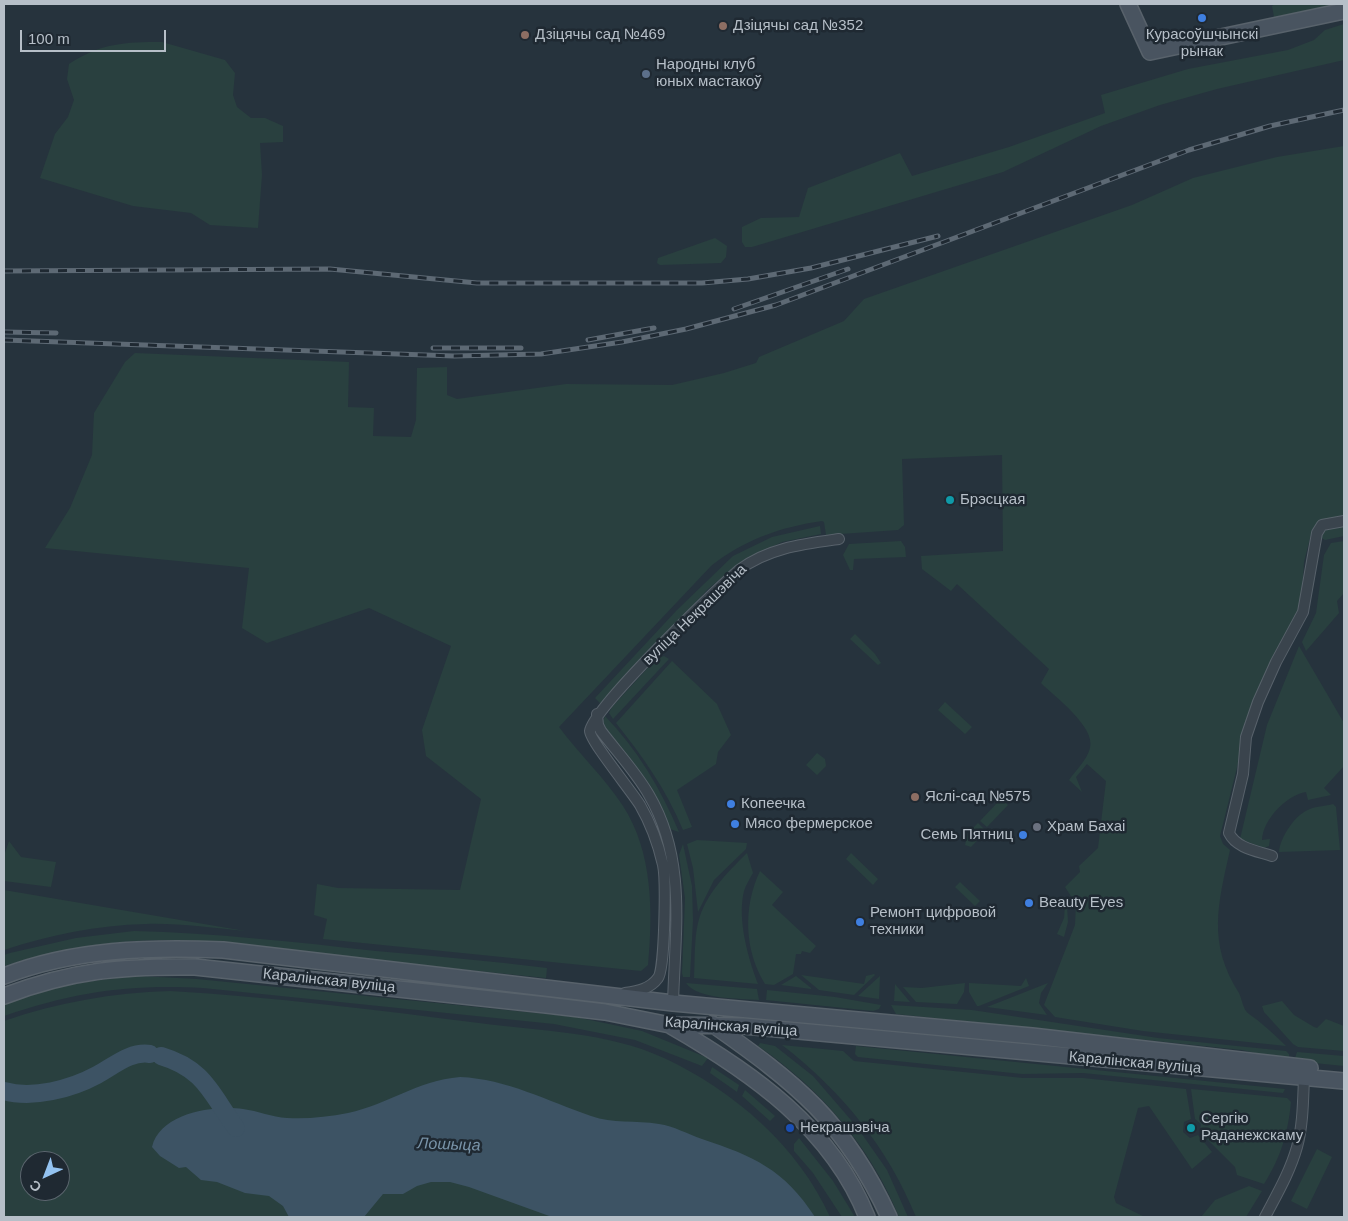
<!DOCTYPE html>
<html>
<head>
<meta charset="utf-8">
<style>
  body { margin:0 }
  #map { position:relative; width:1348px; height:1221px; overflow:hidden; background:#26333d; font-family:Helvetica,sans-serif }
  canvas { display:block }
  .frame { position:absolute; inset:0; border:5px solid #b6bfc8; pointer-events:none }
  .north { position:absolute; left:20px; top:1151px; width:50px; height:50px; box-sizing:border-box; background:#1f2932; border:1px solid #5b656e; border-radius:50%; rotate:223deg; font-size:14px; font-weight:700; line-height:20px; text-align:center; color:#b6bfc8 }
  .north::after { content:''; display:block; margin:auto; width:18px; height:22px; background:#93c2f0; clip-path:polygon(50% 0,100% 100%,50% 72%,0 100%) }
  .scale { position:absolute; left:20px; top:30px; width:146px; height:22px; box-sizing:border-box; border:2px solid #b6bfc8; border-top:0; padding-left:6px; font-size:15px; line-height:18px; white-space:nowrap; color:#b6bfc8; -webkit-text-stroke:4px #1f2932; paint-order:stroke }
</style>
</head>
<body>
<div id="map">
<canvas width="1348" height="1221"></canvas>
<div class="frame"></div>
<div class="north">С</div>
<div class="scale">100 m</div>
</div>
<script>
const ctx = document.querySelector('canvas').getContext('2d');
ctx.lineJoin = 'round';
function paint(path, color) { ctx.fillStyle = color; ctx.fill(path, 'evenodd'); }
function strokePath(path, color, width, dash) { ctx.strokeStyle = color; ctx.lineWidth = width; ctx.lineCap = dash ? 'butt' : 'round'; ctx.setLineDash(dash || []); ctx.stroke(path); }
function write(font, color, halo, rows, align = 'center') {
  ctx.font = font + ' Helvetica,sans-serif'; ctx.lineWidth = 5; ctx.setLineDash([]); ctx.textBaseline = 'middle'; ctx.strokeStyle = halo; ctx.fillStyle = color; for (const [text, x, y, turn = 0] of rows) {
    ctx.save(); ctx.translate(x, y); ctx.rotate((+turn || 0) * Math.PI / 180); ctx.textAlign = isNaN(turn) ? turn : align; if (halo) ctx.strokeText(text, 0, 0); ctx.fillText(text, 0, 0); ctx.restore();
  }
}
const green = new Path2D(`
  M1275,4H1344L1274,17L1272,6Z
  M1344,24V60L1217,89L1160,105L1101,126L1003,172L752,247H745L742,242V227L761,218L799,217L808,188L900,153L912,176L1009,147L1105,113L1101,95L1188,69L1288,50L1314,40L1325,30Z
  M162,42L225,60L235,73L233,95L237,107L251,118H265L283,126V142L260,143L262,175L258,228L210,225L191,213L133,206L40,178L55,134L68,117L74,100L67,79L69,64C101,43 125,42 162,42Z
  M1344,146V516L1320,521L1312,530L1304,562L1302,593L1298,611L1265,673L1252,707L1220,836L1223,844L1230,850C1218,904 1207,943 1239,993C1242,999 1243,1010 1249,1014C1262,1023 1274,1034 1286,1046L1143,1031L1055,1017L1044,1005L1075,925L1076,904L1065,887L1080,872L1079,866L1098,848L1106,781L1087,764L1076,777L1082,792L1069,780C1076,770 1087,760 1090,748C1096,727 1054,696 1041,683L1049,669L957,584L951,591L922,569L921,556L1003,551L1002,455L902,459L904,525L898,530L826,535L824,522L822,521C780,527 744,540 711,566L559,727C579,754 605,778 623,806C653,852 653,913 648,965L641,971L323,939L327,919L314,915L317,884L338,888L460,890L481,799L426,756L422,730L451,646L369,608L267,643L242,628L249,568L45,548L70,508L92,455L94,413L125,362L135,353L349,362L348,407L374,408L373,436L411,437L416,420L417,368L447,367V395L457,399L566,384L672,385L724,373L756,363L759,357L844,321L864,299L1132,205L1193,178L1277,157Z
  M715,238L727,246L726,257L721,263L660,265L657,263L658,258Z
  M820,526L821,534L782,542L742,561L708,589L601,704L595,698L677,610L733,556L772,537Z
  M1344,526V536L1325,540L1320,537L1326,529Z
  M901,541L905,547L906,557L854,559L853,570H850L843,555L849,544Z
  M1344,541V593L1337,601L1339,613L1306,651L1302,642L1316,613L1324,555L1331,543Z
  M855,634L875,654L881,663L878,665L850,639Z
  M1299,646L1344,723V766L1324,788L1331,795L1308,800L1306,792C1287,795 1263,819 1262,840L1270,839L1269,846L1264,848L1240,839L1267,725Z
  M664,656L669,659L613,719L609,713L612,707L656,659Z
  M672,661L717,704L731,735L718,752L716,764L677,790L692,827L683,830C666,789 643,757 616,723Z
  M945,702L972,727L965,734L938,710Z
  M605,716C637,749 661,789 679,832L670,829L635,768L606,729L603,721Z
  M817,753L825,759L826,766L817,775L806,765Z
  M1003,801L1008,805L987,827L980,821L998,802Z
  M1333,804L1336,807L1340,850L1279,852C1280,838 1295,814 1310,809C1317,806 1326,806 1333,804Z
  M978,823L986,831L971,847L965,845L968,833Z
  M697,840L747,843L746,849L714,880L698,912L693,868L687,844Z
  M9,841L21,857L56,862L51,887L4,881V856Z
  M683,844L692,886L693,920L690,977H683L682,973L685,898L679,855Z
  M747,853L753,873C750,878 746,885 744,891C737,919 748,958 758,984L694,978C695,960 694,940 698,923C705,894 727,873 747,853Z
  M851,853L878,879L873,885L846,859Z
  M760,871L783,892L772,905L816,946L810,953L802,951L801,954H796L793,974L774,985L765,984C744,950 743,907 760,871Z
  M960,882L980,901L975,906L955,887Z
  M4,890L245,931C212,928 178,923 146,924C97,925 50,935 4,950Z
  M1065,905H1067L1068,922L1064,937L1057,934L1064,918Z
  M134,931C215,933 295,942 376,951C433,956 490,961 547,968L546,978L174,940C116,939 58,949 4,966V955L10,953L76,938Z
  M874,974L875,975L854,995L819,990L801,975L864,984L866,976Z
  M139,976L197,979L576,1017L642,1031L708,1058L702,1066L635,1040L554,1024L203,988C128,984 75,992 4,1016V1004C48,987 92,979 139,976Z
  M796,976L811,988V989L781,985Z
  M880,976L879,999L858,996Z
  M1026,978L1029,986L979,1006H977L969,992V983L1021,986Z
  M686,983L757,989L759,1000C739,998 698,1000 686,983Z
  M965,983L964,992L957,1004L916,1002L903,987L922,988Z
  M1048,983L1041,993L1039,1003L1047,1015L987,1007Z
  M895,984L910,1002L894,1001Z
  M767,990L835,997L881,1005L879,1009L873,1011L766,1000Z
  M170,991C273,997 376,1010 479,1023C540,1031 608,1032 664,1058C733,1090 799,1147 830,1217H4V1021C59,1002 112,993 170,991ZM30,1161H60V1191H30Z
  M1282,1001L1294,1015L1314,1027L1317,1028L1326,1019L1344,1026V1051L1298,1047L1293,1044L1264,1012L1262,1006Z
  M891,1005L972,1010L1158,1038L1286,1051L1289,1054V1061L1242,1050L896,1014Z
  M766,1018L1027,1044L1028,1045L1027,1047L765,1020Z
  M760,1043L775,1046L813,1076L857,1127L887,1170L908,1217H899C871,1147 820,1088 758,1046Z
  M782,1045L843,1051L854,1061L1023,1078H1083L1186,1089L1191,1119L1184,1122L1183,1132L1190,1138L1198,1135L1212,1152L1192,1169L1149,1106L1138,1108L1114,1197L1116,1203L1145,1217H916C888,1148 841,1090 782,1045Z
  M856,1046L1285,1089L1283,1093L1083,1073L1022,1074L858,1057L855,1054Z
  M1297,1052L1344,1056V1066L1294,1061Z
  M712,1067L739,1085L737,1092L710,1073Z
  M1191,1089L1287,1098L1291,1102C1288,1133 1281,1157 1264,1184L1237,1175L1235,1167L1200,1132L1201,1124L1195,1119Z
  M745,1090L775,1116L770,1121L742,1096Z
  M799,1138L833,1181L855,1217H842L813,1173L794,1151V1144Z
  M1317,1149L1332,1157L1307,1209L1291,1201Z
  M1249,1186L1262,1191L1246,1217H1201L1215,1200Z`);
const water = new Path2D(`
  M460,1077C507,1079 547,1101 591,1116C613,1124 635,1120 659,1124C674,1126 687,1134 702,1139C753,1156 784,1169 815,1217H552L469,1187L450,1182H431L417,1186L403,1194H383L364,1217H289L283,1206L269,1196L245,1193L217,1182L201,1180L186,1167L179,1168L160,1156L152,1147C160,1113 213,1105 243,1109C258,1111 272,1117 287,1118C308,1119 328,1117 348,1113C389,1104 416,1081 460,1077Z`);
const river = new Path2D(`
  M161,1056C205,1069 211,1094 236,1128
  M4,1091C33,1099 71,1089 97,1075C114,1066 130,1051 150,1054`);
const street = new Path2D(`
  M597,714L598,725L601,731C617,752 636,772 649,795C687,860 675,931 673,1003
  M1272,856C1257,851 1236,848 1229,833L1243,774L1246,737L1258,702L1276,662L1303,612L1317,533L1322,525L1344,521
  M625,993C638,991 650,989 658,978C665,969 666,879 663,865C658,843 651,824 640,805C632,792 589,739 590,731C593,708 715,591 739,570C768,548 803,544 839,539
  M1265,1217C1277,1194 1290,1172 1297,1147C1303,1125 1303,1101 1304,1078`);
const secondary = new Path2D(`
  M1128,4L1150,52L1344,11
  M4,976C74,949 148,947 223,950L673,1003L1032,1036L1310,1068
  M4,996C72,970 123,966 195,967L546,1005L605,1012L670,1025L744,1026L1344,1081
  M712,1024C796,1083 845,1121 889,1217
  M671,1026C751,1072 832,1128 867,1217`);
const rail = new Path2D(`
  M4,271L330,269L477,283H702L748,279L811,268L938,236
  M734,309L848,269
  M4,332L56,333
  M4,340L454,356L541,354L622,342L686,329L776,305L1189,150L1270,126L1344,110
  M588,340L654,328
  M433,348H521`);
const markers = [
  [1202,18,5,"#3f7fe0"],
  [723,26,5,"#8d6e63"],
  [525,35,5,"#8d6e63"],
  [646,74,5,"#5c6f8a"],
  [950,500,5,"#0f9aa8"],
  [915,797,5,"#8d6e63"],
  [731,804,5,"#3f7fe0"],
  [735,824,5,"#3f7fe0"],
  [1037,827,5,"#6b7280"],
  [1023,835,5,"#3f7fe0"],
  [1029,903,5,"#3f7fe0"],
  [860,922,5,"#3f7fe0"],
  [790,1128,5,"#1a4fb4"],
  [1191,1128,5,"#0f9aa8"]
];
const poiNames = [
  ["Дзіцячы сад №352",733,26],
  ["Дзіцячы сад №469",535,35],
  ["Курасоўшчынскі",1202,35,"center"],
  ["рынак",1202,52,"center"],
  ["Народны клуб",656,65],
  ["юных мастакоў",656,82],
  ["Брэсцкая",960,500],
  ["Яслі-сад №575",925,797],
  ["Копеечка",741,804],
  ["Мясо фермерское",745,824],
  ["Храм Бахаі",1047,827],
  ["Семь Пятниц",1013,835,"right"],
  ["Beauty Eyes",1039,903],
  ["Ремонт цифровой",870,913],
  ["техники",870,930],
  ["Сергію",1201,1119],
  ["Раданежскаму",1201,1136],
  ["Некрашэвіча",800,1128]
];
const streetNames = [
  ["вуліца Некрашэвіча",695,615,-44],
  ["Каралінская вуліца",329,981,6],
  ["Каралінская вуліца",731,1027,4],
  ["Каралінская вуліца",1135,1063,5]
];
const waterNames = [
  ["Лошыца",449,1145,2]
];
paint(green, '#29403f');
paint(water, '#3d5364');
strokePath(river, '#3d5364', 18);
strokePath(street, '#58626b', 12);
strokePath(secondary, '#58626b', 18);
strokePath(street, '#3a444d', 10);
strokePath(secondary, '#495460', 15);
strokePath(rail, '#5d6974', 5);
strokePath(rail, '#1f2932', 3, [9]);
for (const [x, y, r, color] of markers) { const dot = new Path2D(); dot.arc(x, y, r, 0, 2 * Math.PI); ctx.fillStyle = color; ctx.fill(dot); strokePath(dot, '#1f2932', 2); }
write('15px', '#b6bfc8', '#1f2932', poiNames, 'left');
write('15px', '#b6bfc8', '#1f2932', streetNames);
write('italic 16px', '#7994a9', '#1f2932', waterNames);
</script>
</body>
</html>
